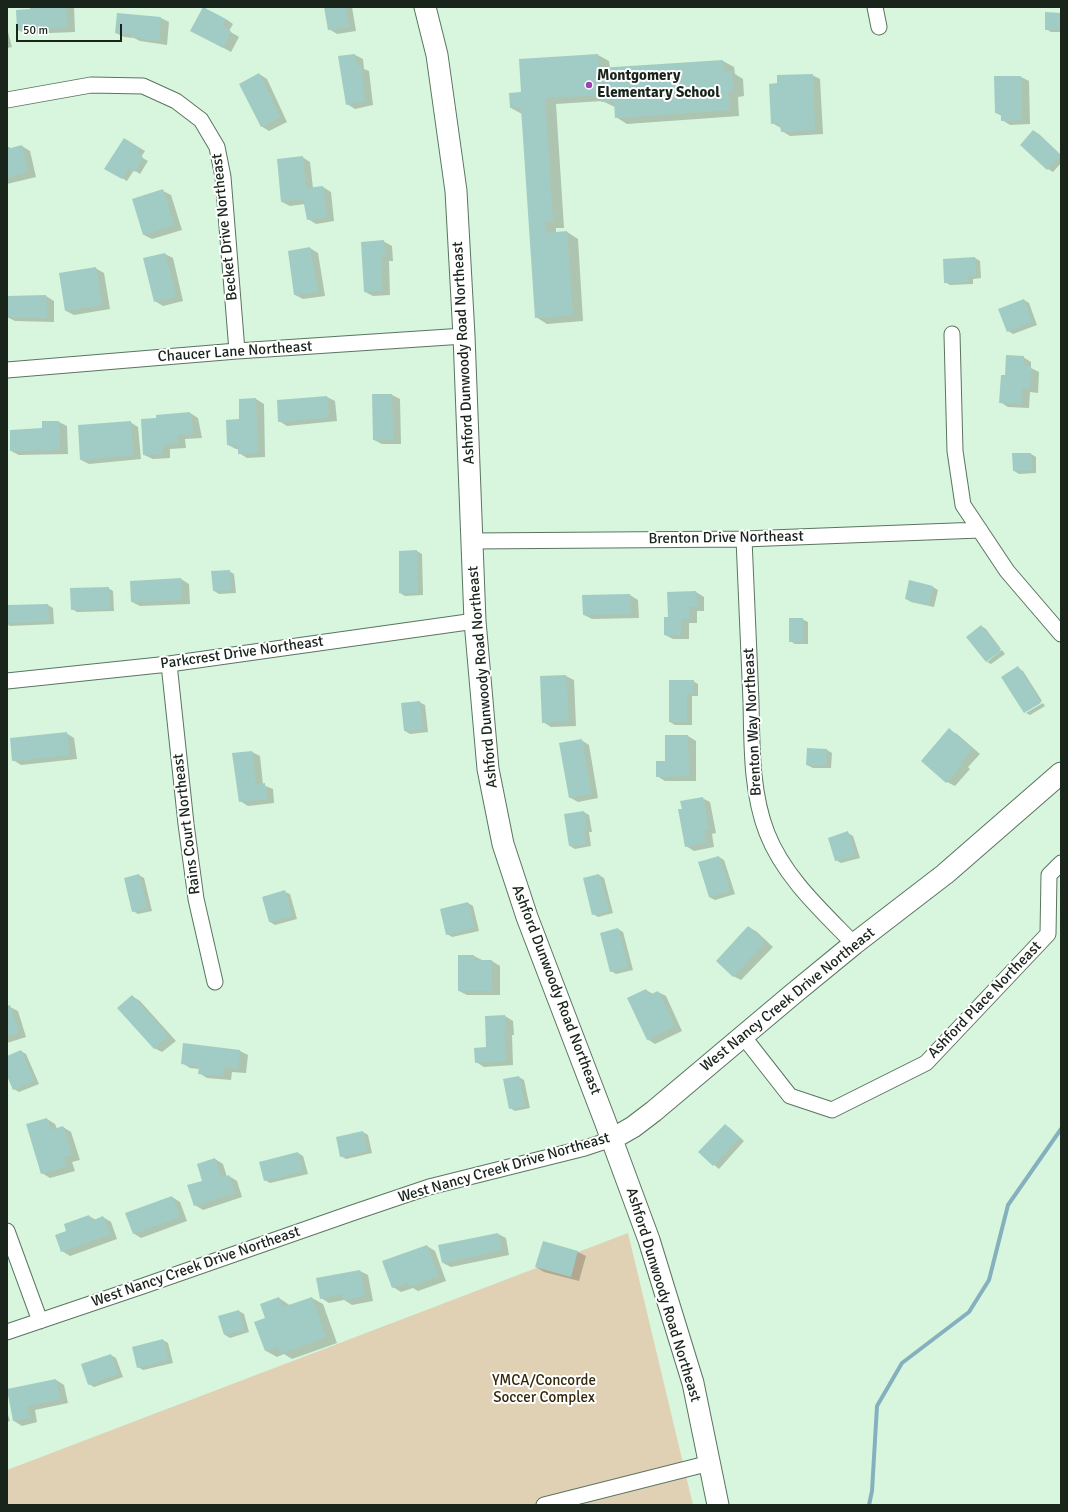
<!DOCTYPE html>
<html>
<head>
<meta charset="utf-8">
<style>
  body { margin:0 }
  #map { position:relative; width:1068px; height:1512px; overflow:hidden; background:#d7f6dd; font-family:Signika,sans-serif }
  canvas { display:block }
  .frame { position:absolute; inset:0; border:8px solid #19241b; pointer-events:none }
  .scale { position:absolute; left:16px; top:24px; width:106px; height:18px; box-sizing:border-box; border:2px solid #19241b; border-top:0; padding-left:5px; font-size:12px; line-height:14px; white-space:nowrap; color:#19241b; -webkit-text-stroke:3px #fff; paint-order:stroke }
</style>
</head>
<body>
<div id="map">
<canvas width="1068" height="1512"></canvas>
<div class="frame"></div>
<div class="scale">50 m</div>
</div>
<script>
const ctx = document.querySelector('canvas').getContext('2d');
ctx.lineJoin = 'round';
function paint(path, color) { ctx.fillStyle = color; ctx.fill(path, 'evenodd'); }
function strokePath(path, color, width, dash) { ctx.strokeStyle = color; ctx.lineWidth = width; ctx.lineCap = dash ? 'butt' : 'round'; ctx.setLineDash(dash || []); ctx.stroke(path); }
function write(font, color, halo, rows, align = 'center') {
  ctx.font = font + ' Signika,sans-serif'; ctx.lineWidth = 4; ctx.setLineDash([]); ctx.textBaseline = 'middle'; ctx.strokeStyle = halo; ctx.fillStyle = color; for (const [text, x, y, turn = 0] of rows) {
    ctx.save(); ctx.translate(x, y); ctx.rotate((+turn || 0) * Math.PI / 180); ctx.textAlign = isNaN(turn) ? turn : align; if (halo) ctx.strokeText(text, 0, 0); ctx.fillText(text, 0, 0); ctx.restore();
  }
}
const green = new Path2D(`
  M628,1233L693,1505H7V1470Z`);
const shadow = new Path2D(`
  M31,7H74L75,32L26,34L18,30L31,10Z
  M326,7H352L356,31L337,34L329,29Z
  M1061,14V32H1051L1046,29Z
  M161,18L169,22L167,45L140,41L134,38L124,37L116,33Z
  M226,19L233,24L229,31L239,37L231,52L200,35Z
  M7,28L12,47L7,48Z
  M355,55L363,59L364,69L369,71L373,105L355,109L347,104Z
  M598,55L609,61L610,69L723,61L734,67L735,74L743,79L744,96L738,97L739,116L627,124L616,117L615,107L602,101L556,104L564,228H556V233L567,232L578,239L583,321L547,324L536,317L522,114L511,108L522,93L520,60Z
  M259,74L267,79L287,122L269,131L261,126Z
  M812,75L820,79L823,134L790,136L782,131L781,128L772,123Z
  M1021,77L1029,81L1030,124L1010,125L1002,120V116L996,113Z
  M1034,131L1039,134L1061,155V163L1053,172L1048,169Z
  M124,139L145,151L141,157L148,161L140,174L134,170L127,181L105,168Z
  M7,146L12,149L22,146L30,151L36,177L7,184Z
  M302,157L310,162L313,188L323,187L331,192L334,221L316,224L308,219L305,204L290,206L282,202Z
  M163,191L171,195L182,230L152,239L144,235Z
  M383,241L392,246L393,261H389L390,295L373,296L365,292Z
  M310,248L318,253L325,296L303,299L295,295Z
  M165,254L173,258L183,301L163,306L155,301Z
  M975,258L980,261L981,278L973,279V284L950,285L945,282Z
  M95,268L104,273L110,309L74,315L66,311Z
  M46,296L54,301V322L15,321L7,317Z
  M1024,300L1029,303L1037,325L1013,334L1008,331Z
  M1023,357L1031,362V368L1039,372L1038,393L1030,392L1029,408L1008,407L1000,402L1006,376Z
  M373,395H392L400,399L401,444H382L374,440Z
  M327,397L335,401L337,421L287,426L279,421L278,401Z
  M256,399L264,404L265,457L247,458L239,453V449H236L228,445L240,420Z
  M190,413L198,418L202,438L185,439L186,448L170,449V458L153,459L144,455L157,416Z
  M59,422L67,426L68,454L19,455L11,451L43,429Z
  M130,422L138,427L141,459L89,464L81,460Z
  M1031,454L1036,457V473L1019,474L1014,471Z
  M417,551L422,554L423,595L405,596L400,593Z
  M229,571L234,574L236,593L219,594L214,591Z
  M181,579L189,584L190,604L140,606L132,602L131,582Z
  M910,582L933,587L938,590L934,607L911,602L906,599Z
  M108,588L113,591L114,611L77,612L72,609Z
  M696,592L704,597V611H697V623H689V639H673L665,635L669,618Z
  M630,595L638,600L639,618L592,619L584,615Z
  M48,605L53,608L54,624L10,626L7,624V606Z
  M802,619L808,622V644H795L790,641Z
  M981,626L986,629L1001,649L987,660V662L967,637Z
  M1002,650L1005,654L991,664L987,662Z
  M1018,668L1023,671L1042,701L1026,711V713Z
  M566,676L574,680L576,726L551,727L543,722L541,677Z
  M693,681L698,684V696H692V725H675L670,722Z
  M419,702L425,705L428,732L410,734L405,731Z
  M1043,703L1045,706L1030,715L1026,713Z
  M949,730L957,734L980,754L968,767L970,769L955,786L947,782Z
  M66,733L74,738L77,759L21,765L13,760Z
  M666,736H688L696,741V781H665L657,776L666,762Z
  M581,740L589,745L598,798L578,802L569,797Z
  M827,750L832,753L831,768H813L807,765Z
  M252,752L260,756L263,785L273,789L274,803L248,806L240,801Z
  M702,798L710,802L716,833L712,834L714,847L694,851L686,846L683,810Z
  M584,812L589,815L592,832H589L591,846L575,849L570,846Z
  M848,833L853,836L860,858L841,863L836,860Z
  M719,857L724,860L735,894L715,900L709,897Z
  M139,875L144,878L152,911L138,914L133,911Z
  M599,875L604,878L613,913L598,917L593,914Z
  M285,892L290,894L297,919L275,925L270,922L263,897Z
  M468,903L473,906L479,931L452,937L447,934Z
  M749,927L757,932L773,947L741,980L733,976Z
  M618,929L623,932L633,970L616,974L611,971Z
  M474,956L482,960L492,961L500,966V995H467L459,991Z
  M646,990L653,994L658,992L666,996L682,1031L655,1044L647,1039Z
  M132,996L140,1001L176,1041L162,1052L154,1048Z
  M7,1003L8,1006L18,1011L26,1037L7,1043Z
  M505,1016L513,1021L514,1035H512L513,1065L484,1067L476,1062L487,1048Z
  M184,1044L240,1051L248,1055L246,1073L232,1072L231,1080L207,1078L199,1073L200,1069L190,1068L182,1063Z
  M21,1051L26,1054L39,1084L19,1092L14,1089L7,1073V1057Z
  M519,1077L524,1080L530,1108L515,1111L510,1108Z
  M47,1119L55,1124L57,1129L63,1127L71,1132L80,1160L72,1162L75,1171L50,1178L42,1173Z
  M725,1125L730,1128L744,1141L719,1169L699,1152Z
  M363,1132L368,1135L372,1153L346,1159L341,1156Z
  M298,1153L303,1156L308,1174L270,1183L265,1180Z
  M215,1159L223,1164L227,1177L229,1176L237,1181L242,1197L203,1210L195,1205L203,1181Z
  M172,1197L180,1202L187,1221L141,1238L133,1233Z
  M89,1216L96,1220L103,1217L111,1222L117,1239L70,1256L62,1251L68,1232Z
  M498,1234L506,1238L509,1255L451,1267L443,1263Z
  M427,1246L435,1251L446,1281L418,1291L413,1288L401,1292L393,1287Z
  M578,1252L586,1256L579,1281L544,1272L536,1267Z
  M360,1271L368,1275L373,1301L352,1305L344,1300L329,1303L321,1298Z
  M279,1298L291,1306L312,1298L323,1304L337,1343L292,1359L284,1354L277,1357L266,1351V1318Z
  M239,1311L244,1314L249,1332L230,1338L225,1335Z
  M163,1340L168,1343L173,1363L143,1370L138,1367Z
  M111,1355L116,1358L123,1377L94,1387L89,1384Z
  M56,1380L64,1385L68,1403L35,1410L37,1422L22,1426L14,1421L7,1390Z
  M7,1412L10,1421L7,1422Z`);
const stream = new Path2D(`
  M869,1505L872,1491L877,1406L902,1363L969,1312L989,1280L1008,1205L1061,1129`);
const building = new Path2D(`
  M30,7H66L67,28L17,30L16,10L30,9Z
  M203,7L226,19L222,26L231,31L223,48L190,31Z
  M324,7H345L349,27L328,30Z
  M1045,12L1061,13V30H1045Z
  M117,13L161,17L159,41L131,37V34L115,33Z
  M355,54L357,66L361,65L365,101L346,105L338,56Z
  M598,54L599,68L723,60L724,72L732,71L733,91H728L729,110L615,118L614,101L601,102V95L545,98L553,222H545L546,233L567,231L573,315L535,318L521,108H510L509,93L521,92L519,59Z
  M259,73L280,117L261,127L239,84Z
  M813,74L815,130L781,132L780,123L771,124L769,84L777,83V75Z
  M994,76H1021L1022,120L1001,121V113H995Z
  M1033,130L1061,155L1047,170L1020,145Z
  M124,138L140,148L137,153L143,157L135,172L128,168L122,179L104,169Z
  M22,145L28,172L7,178V149Z
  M303,156L306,188L323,186L327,217L307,220L303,199L281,202L277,159Z
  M163,189L174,225L143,235L132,199Z
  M384,240L385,257H381L382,291L364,292L361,242Z
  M310,247L318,292L294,295L288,251Z
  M165,253L176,296L154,302L143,258Z
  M975,257L976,276H968L969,282L944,283L943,259Z
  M96,267L102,305L65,311L59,273Z
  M46,295L47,318L7,317V296Z
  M1024,299L1032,322L1007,332L998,309Z
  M1006,355L1024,356L1023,366H1031L1030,389L1022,388L1021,404L999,403L1001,375H1005Z
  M372,394H392L393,440H373Z
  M327,396L329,417L278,422L277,400Z
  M256,398L258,453L238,454V445H227L226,420L239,419V399Z
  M190,412L194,434L177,435L178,444L162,445L163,454L143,455L141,419L156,418V415Z
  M42,421H59L60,450L10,451V430L42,428Z
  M131,421L133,455L80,460L78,425Z
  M1012,453H1031L1032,471H1013Z
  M417,550L418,593H399V551Z
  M230,570L231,590L213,591L211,571Z
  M181,578L182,600L131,602L130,581Z
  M909,580L933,586L929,605L905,599Z
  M109,587V609L71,610L70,588Z
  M696,591L697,607H689V619H681V635H664V617H668L667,592Z
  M630,594L631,614L583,615L582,595Z
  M48,604L49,621L7,623V605Z
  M789,618H803V642H789Z
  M981,625L1001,651L986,662L966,637Z
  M1018,666L1041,703L1024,713L1001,677Z
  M566,675L569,721L542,723L540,676Z
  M669,680H694L693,694H687V722H669Z
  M420,701L423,729L404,731L401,703Z
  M949,728L972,749L961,762L963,764L946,783L921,761Z
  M67,732L69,755L12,761L10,738Z
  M665,735H688L689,776L656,777V761H665Z
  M582,739L591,794L569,798L559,743Z
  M807,748L827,749L826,766L806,765Z
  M252,751L256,785L265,783L267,799L239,802L232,753Z
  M703,797L709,829L704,830L707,842L685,847L678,809H682L680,801Z
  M584,811L587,829L584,830L586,844L569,846L564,814Z
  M848,831L855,855L835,861L828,838Z
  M719,856L730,891L709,897L698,862Z
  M139,874L147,908L132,912L124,878Z
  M599,874L609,911L592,915L583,878Z
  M285,890L292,916L269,922L262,897Z
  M468,902L474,928L446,935L440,909Z
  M748,926L765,942L733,977L716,961Z
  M618,928L628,967L610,972L600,933Z
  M458,955H474V960H492V991H458Z
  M646,989L649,995L658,991L675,1026L647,1040L627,998Z
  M132,995L168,1036L154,1049L117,1008Z
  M10,1005L19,1032L7,1036V1006Z
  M505,1015L506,1031H504L506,1061L475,1063L474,1048L486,1047L485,1016Z
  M183,1043L240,1050L238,1069L224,1068L223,1076L198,1074L199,1066L181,1064Z
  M21,1050L34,1081L13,1090L7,1076V1056Z
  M519,1076L525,1106L509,1109L503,1079Z
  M47,1118L51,1130L63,1126L72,1155L64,1157L67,1166L41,1174L26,1124Z
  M725,1124L740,1138L713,1166L698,1152Z
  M363,1131L367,1151L340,1157L336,1137Z
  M298,1152L303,1171L264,1181L259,1162Z
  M215,1158L221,1178L229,1175L235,1193L194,1206L187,1185L202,1181L197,1164Z
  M172,1196L180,1217L133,1234L125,1213Z
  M89,1215L91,1221L103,1216L110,1234L61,1252L55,1235L66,1231L64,1224Z
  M498,1233L502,1250L442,1263L438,1245Z
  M543,1241L578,1251L571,1277L535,1267Z
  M427,1245L438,1276L409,1287L408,1282L392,1288L382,1261Z
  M360,1270L365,1296L344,1300L342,1294L320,1299L316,1278Z
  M279,1297L283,1307L312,1297L326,1337L280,1354L278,1347L265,1351L254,1322L265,1318L260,1304Z
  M239,1310L244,1330L224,1335L218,1316Z
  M163,1339L168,1360L137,1368L132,1347Z
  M111,1354L118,1374L88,1385L81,1364Z
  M56,1379L60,1399L27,1406L30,1418L13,1421L7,1389Z`);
const street = new Path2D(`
  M875,7L879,27
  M7,100L91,85L143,86L176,101L201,120L217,147L223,177L237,351
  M952,334L955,451L963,505L1007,571L1061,634
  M7,370L237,351L464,336
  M744,539C746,593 749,647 751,702C752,746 751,792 767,833C784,877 822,911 854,944
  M472,541L744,539L980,530
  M169,664L186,824L196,899L215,982
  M7,681L169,664L475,621
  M743,1036L790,1096L832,1110L926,1063L1048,934L1049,875L1061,863
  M7,1231L40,1321
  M7,1332L143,1286L355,1212L429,1187L585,1148L612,1139
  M544,1505L710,1463`);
const secondary = new Path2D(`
  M425,7L437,55L456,191L464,336L475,621L488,769L503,844L527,917L605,1121L649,1240L693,1383L718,1505
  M612,1139L633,1127L654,1111L793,994L854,944L945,874L1061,773`);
const markers = [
  [589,85,4,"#9944b2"]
];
const poiNames = [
  ["Montgomery",597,76],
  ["Elementary School",597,93]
];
const streetNames = [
  ["Becket Drive Northeast",225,227,-96],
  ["Chaucer Lane Northeast",235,352,-4],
  ["Ashford Dunwoody Road Northeast",464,353,-93],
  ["Brenton Drive Northeast",726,538,-1],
  ["Parkcrest Drive Northeast",242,653,-8],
  ["Ashford Dunwoody Road Northeast",483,677,-95],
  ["Brenton Way Northeast",753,722,-93],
  ["Rains Court Northeast",187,824,-97],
  ["Ashford Dunwoody Road Northeast",556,990,69],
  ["West Nancy Creek Drive Northeast",788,1000,-39],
  ["Ashford Place Northeast",985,1000,-46],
  ["West Nancy Creek Drive Northeast",504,1168,-16],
  ["West Nancy Creek Drive Northeast",196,1267,-19],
  ["Ashford Dunwoody Road Northeast",663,1295,73]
];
const parkNames = [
  ["YMCA/Concorde",544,1381],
  ["Soccer Complex",544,1398]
];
paint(green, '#e0d1b5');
paint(shadow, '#0003');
strokePath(stream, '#85b1be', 4);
paint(building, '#a1ccc6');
strokePath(street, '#5a7560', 17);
strokePath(secondary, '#5a7560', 23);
strokePath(street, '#fff', 15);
strokePath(secondary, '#fff', 21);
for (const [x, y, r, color] of markers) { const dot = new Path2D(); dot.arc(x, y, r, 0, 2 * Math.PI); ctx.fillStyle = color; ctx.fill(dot); strokePath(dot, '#fff', 1.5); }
write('bold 15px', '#19241b', '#fff', poiNames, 'left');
write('15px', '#19241b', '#fff', streetNames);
write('15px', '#35280a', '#fff', parkNames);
</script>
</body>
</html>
